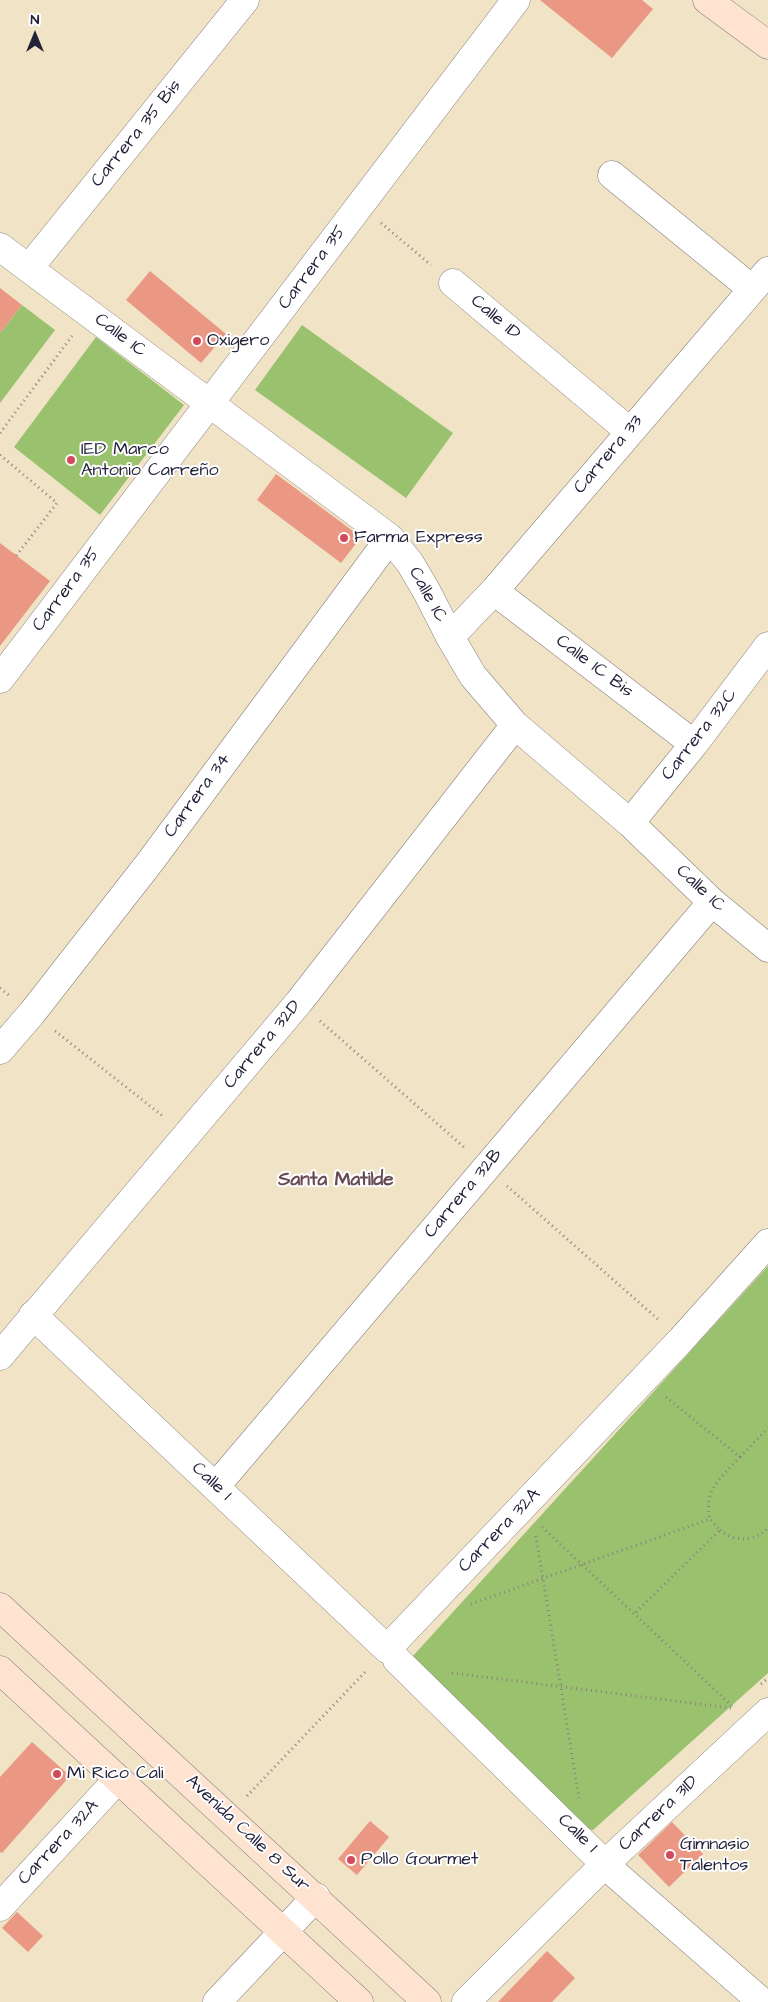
<!DOCTYPE html>
<html>
<head>
<meta charset="utf-8">
<style>
  body { margin:0 }
  #map { position:relative; width:768px; height:2002px; overflow:hidden; background:#f0e3c6; font-family:"Architects Daughter",sans-serif }
  canvas { display:block }
  .north { position:absolute; left:10px; top:10px; width:50px; height:50px; -webkit-text-stroke:4px #fff; paint-order:stroke; rotate:0deg; font-size:14px; font-weight:700; line-height:20px; text-align:center; color:#22223b }
  .north::after { content:''; display:block; margin:auto; width:18px; height:22px; background:#22223b; clip-path:polygon(50% 0,100% 100%,50% 72%,0 100%) }
</style>
</head>
<body>
<div id="map">
<canvas width="768" height="2002"></canvas>
<div class="north">N</div>
</div>
<script>
const ctx = document.querySelector('canvas').getContext('2d');
ctx.lineJoin = 'round';
function paint(path, color) { ctx.fillStyle = color; ctx.fill(path, 'evenodd'); }
function strokePath(path, color, width, dash) { ctx.strokeStyle = color; ctx.lineWidth = width; ctx.lineCap = dash ? 'butt' : 'round'; ctx.setLineDash(dash || []); ctx.stroke(path); }
function write(font, color, halo, rows, align = 'center') {
  ctx.font = font + ' "Architects Daughter",sans-serif'; ctx.lineWidth = 4; ctx.setLineDash([]); ctx.textBaseline = 'middle'; ctx.strokeStyle = halo; ctx.fillStyle = color; for (const [text, x, y, turn = 0] of rows) {
    ctx.save(); ctx.translate(x, y); ctx.rotate((+turn || 0) * Math.PI / 180); ctx.textAlign = isNaN(turn) ? turn : align; if (halo) ctx.strokeText(text, 0, 0); ctx.fillText(text, 0, 0); ctx.restore();
  }
}
const green = new Path2D(`
  M22,305L55,330L0,403V333Z
  M302,325L453,433L406,498L255,390Z
  M96,337L184,405L100,515L14,447Z
  M768,1266V1673L593,1830L582,1828L412,1657Z`);
const building = new Path2D(`
  M540,0H642L653,9L612,58Z
  M150,271L226,334L201,363L126,300Z
  M0,288L22,305L0,333Z
  M276,474L361,537L341,563L257,500Z
  M0,543L50,581L0,646Z
  M32,1742L70,1776L2,1853L0,1852V1777Z
  M370,1821L389,1837L357,1875L338,1859Z
  M672,1822L703,1854L669,1887L638,1855Z
  M17,1912L43,1936L28,1952L2,1928Z
  M547,1951L575,1978L552,2002H498Z`);
const path = new Path2D(`
  M381,223L431,265
  M0,433L72,336
  M0,455L57,503L16,556
  M0,988L10,996
  M320,1021L465,1148
  M55,1031L164,1117
  M507,1186L660,1321
  M666,1397L740,1457C722,1477 703,1489 710,1519
  M740,1457L768,1428
  M542,1527L732,1706
  M720,1530C734,1542 755,1542 768,1528
  M536,1536L579,1798
  M471,1604L710,1519L720,1530L634,1614
  M452,1673L731,1708
  M761,1684L768,1678
  M247,1796L367,1670`);
const street = new Path2D(`
  M612,175L752,289
  M0,247L390,538L410,563L427,592L450,637L473,676L515,725L630,823L712,902L768,948
  M29,268L245,0
  M453,283L629,431
  M494,591L694,744
  M450,637L494,591L768,271
  M0,679L516,0
  M630,823L694,744L768,646
  M0,1050L32,1013L150,862L390,538
  M33,1315L387,1649L681,1340L768,1243
  M0,1356L299,1002L515,725
  M216,1486L712,902
  M397,1660L613,1872L762,2002
  M0,1907L118,1779
  M217,2002L316,1897
  M466,2002L606,1863L768,1712`);
const secondary = new Path2D(`
  M707,0L768,45
  M0,1607L427,2002
  M0,1670L359,2002`);
const markers = [
  [197,341,5,"#d1495b"],
  [71,460,5,"#d1495b"],
  [344,538,5,"#d1495b"],
  [57,1774,5,"#d1495b"],
  [670,1855,5,"#d1495b"],
  [351,1860,5,"#d1495b"]
];
const streetNames = [
  ["Carrera 35 Bis",137,134,-51],
  ["Carrera 35",313,268,-53],
  ["Calle 1D",495,318,40],
  ["Calle 1C",120,336,37],
  ["Carrera 33",609,455,-50],
  ["Carrera 35",67,590,-53],
  ["Calle 1C",427,595,61],
  ["Calle 1C Bis",594,667,37],
  ["Carrera 32C",700,735,-52],
  ["Carrera 34",198,796,-54],
  ["Calle 1C",700,889,43],
  ["Carrera 32D",263,1045,-50],
  ["Carrera 32B",464,1194,-50],
  ["Calle 1",211,1482,43],
  ["Carrera 32A",500,1531,-46],
  ["Carrera 31D",659,1814,-43],
  ["Avenida Calle 8 Sur",247,1834,43],
  ["Calle 1",577,1834,44],
  ["Carrera 32A",59,1843,-47]
];
const poiNames = [
  ["Oxigero",207,341],
  ["IED Marco",81,450],
  ["Antonio Carreño",81,471],
  ["Farma Express",354,538],
  ["Mi Rico Cali",67,1774],
  ["Gimnasio",680,1845],
  ["Talentos",680,1866],
  ["Pollo Gourmet",361,1860]
];
const neighbourhoodNames = [
  ["Santa Matilde",336,1181]
];
paint(green, '#9ac26e');
paint(building, '#ea9884');
strokePath(street, '#898280', 29);
strokePath(secondary, '#898280', 29);
strokePath(path, '#898280', 3, [1, 4]);
strokePath(street, '#fff', 28);
strokePath(secondary, '#fee3d1', 28);
for (const [x, y, r, color] of markers) { const dot = new Path2D(); dot.arc(x, y, r, 0, 2 * Math.PI); ctx.fillStyle = color; ctx.fill(dot); strokePath(dot, '#fff', 2); }
write('18px', '#22223b', '#fff', streetNames);
write('18px', '#22223b', '#fff', poiNames, 'left');
write('bold 19px', '#684b55', '#fff', neighbourhoodNames);
</script>
</body>
</html>
